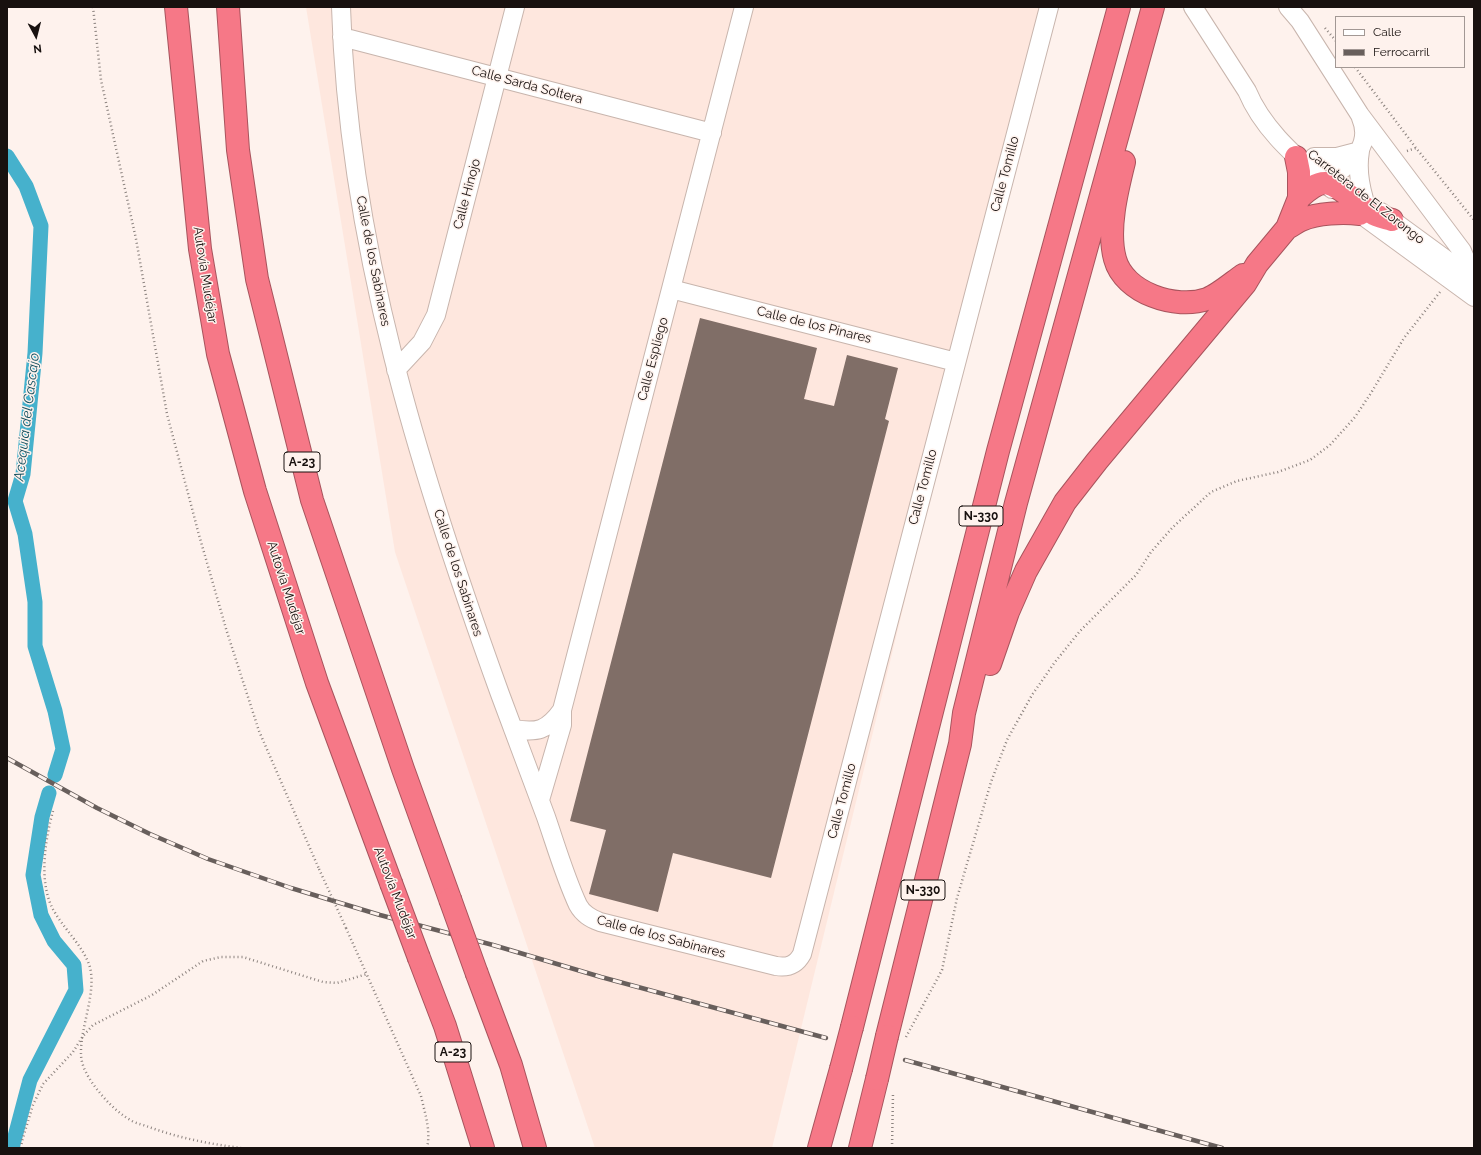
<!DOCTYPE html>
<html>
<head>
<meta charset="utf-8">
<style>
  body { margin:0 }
  #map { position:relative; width:1481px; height:1155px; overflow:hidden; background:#fef2ed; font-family:Raleway,sans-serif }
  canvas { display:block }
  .frame { position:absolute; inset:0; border:8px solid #18110f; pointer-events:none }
  .legend { position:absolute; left:1335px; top:16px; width:130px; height:52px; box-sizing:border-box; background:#fef2ed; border:1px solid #a29894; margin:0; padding:5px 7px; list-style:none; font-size:12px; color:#18110f }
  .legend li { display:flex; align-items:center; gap:8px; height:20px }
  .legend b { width:20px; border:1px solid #a29894 }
  .north { position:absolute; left:16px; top:16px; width:40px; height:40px; -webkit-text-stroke:3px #fef2ed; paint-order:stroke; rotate:173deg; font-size:11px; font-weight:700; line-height:16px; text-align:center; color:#18110f }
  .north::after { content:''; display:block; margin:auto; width:14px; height:18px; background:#18110f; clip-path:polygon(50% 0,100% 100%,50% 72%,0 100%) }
</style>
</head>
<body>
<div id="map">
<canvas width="1481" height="1155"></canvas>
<div class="frame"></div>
<ul class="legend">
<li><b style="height:5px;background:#fff"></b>Calle</li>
<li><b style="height:5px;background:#685f5c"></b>Ferrocarril</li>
</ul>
<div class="north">N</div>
</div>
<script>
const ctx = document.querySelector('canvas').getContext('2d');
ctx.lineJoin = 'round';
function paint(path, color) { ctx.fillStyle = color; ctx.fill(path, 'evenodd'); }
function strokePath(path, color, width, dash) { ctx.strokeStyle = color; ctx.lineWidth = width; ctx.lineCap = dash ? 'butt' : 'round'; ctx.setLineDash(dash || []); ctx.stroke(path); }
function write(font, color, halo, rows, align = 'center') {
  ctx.font = font + ' Raleway,sans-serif'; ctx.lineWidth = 3; ctx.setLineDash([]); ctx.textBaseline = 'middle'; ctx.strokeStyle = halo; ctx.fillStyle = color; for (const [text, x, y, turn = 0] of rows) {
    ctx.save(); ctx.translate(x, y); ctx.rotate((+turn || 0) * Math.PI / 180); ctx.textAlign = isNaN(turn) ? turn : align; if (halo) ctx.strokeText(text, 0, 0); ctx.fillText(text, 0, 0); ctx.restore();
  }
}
const built = new Path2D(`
  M306,7H1049L772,1148H595L395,552Z`);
const canal = new Path2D(`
  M7,156L26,186L41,226L35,353L23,474L15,501L25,534L35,602V646L55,711L63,749L55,775
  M12,1148L30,1080L76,990L74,965L54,941L41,915L33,875L42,817L49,793`);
const building = new Path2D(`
  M700,318L817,348L804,399L834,406L847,355L898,368L885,419L889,421L771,878L673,853L658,912L589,894L606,830L570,821Z`);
const path = new Path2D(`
  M93,7L101,80L136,239L167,414L199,535L227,632L259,731L319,869
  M1325,28L1336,41
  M1355,67L1416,148L1474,220
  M1407,151L1416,148
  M53,811C45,840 38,884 54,911C65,930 81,944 89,964C98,990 80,1027 81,1054C81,1065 87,1075 93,1084C104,1099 116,1112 132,1121C138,1124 144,1125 149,1127C179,1138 210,1144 241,1148
  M346,928L421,1096C425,1114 431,1130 427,1148
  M906,1037L942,970L957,898L991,782L1007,740L1032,695L1055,662L1080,631L1136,575L1151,552L1173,527L1211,492L1237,481L1278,472L1310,460L1330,445L1355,417L1371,393L1404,338L1440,292
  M21,1148L22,1141L33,1105L43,1084L73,1052L83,1036L93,1025L152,995L203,961L221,957H243L323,982L337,983L367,974
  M892,1148L893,1093`);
const minor = new Path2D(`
  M341,7C348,244 420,473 500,694C515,735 531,776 546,817C556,846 565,877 578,905C583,914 590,918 600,922L776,966C788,968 796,965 802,954L1049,7
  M1193,7L1247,91C1264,132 1300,160 1332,189
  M1288,7L1300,21L1360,115L1462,251L1474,279
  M342,37L712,133
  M1360,151C1357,168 1359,182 1364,199
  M1314,157H1337L1360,151
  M1326,183C1346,166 1374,148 1361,118
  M1381,212L1474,280
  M1359,213L1474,297
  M671,289L956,362
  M396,370L422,342L436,315L515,7
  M513,729C537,733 547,731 562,710
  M540,800L562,725V710L744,7`);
const highway = new Path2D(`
  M176,7L200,249L218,354L255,491L317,683L391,883
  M228,7L238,150L257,279L312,500L403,769L450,899
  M1124,162C1117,190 1107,230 1115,259C1124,293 1176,310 1207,299C1218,295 1233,282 1243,275
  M1299,198C1306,192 1315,183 1325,183C1338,184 1361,206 1372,213C1377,217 1386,218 1392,220
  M1287,228C1292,226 1296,222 1301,220C1318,213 1342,212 1360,214
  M990,664L1008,612L1026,571L1065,502L1097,461L1245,284L1257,264L1287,228L1299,198V172L1296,157
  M419,958L445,1026L483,1148
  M477,974L511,1065L535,1148
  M852,1027L998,451L1119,7
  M887,1036L960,744L964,713L1016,503L1153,7
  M819,1148L841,1069
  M860,1148L877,1079`);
const rail = new Path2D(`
  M7,758L97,808L150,834L208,859L291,888L380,915L493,945L601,977L826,1038
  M905,1060L1222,1148`);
const pathBridge = new Path2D(`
  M319,869L346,928`);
const highwayBridge = new Path2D(`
  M391,883L419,958
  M450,899L477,974
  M841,1069L852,1027
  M877,1079L887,1036`);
const shields = [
  [302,462,36],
  [981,516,44],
  [923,890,44],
  [453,1052,36]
];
const shieldNames = [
  ["A-23",302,462],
  ["N-330",981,516],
  ["N-330",923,890],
  ["A-23",453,1052]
];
const streetNames = [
  ["Calle Sarda Soltera",527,85,15],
  ["Calle Tomillo",1005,174,-75],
  ["Calle Hinojo",467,194,-75],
  ["Carretera de El Zorongo",1366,197,38],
  ["Calle de los Sabinares",373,261,79],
  ["Autovía Mudéjar",205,275,81],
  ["Calle de los Pinares",814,325,14],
  ["Calle Espliego",653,359,-75],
  ["Calle Tomillo",923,487,-75],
  ["Calle de los Sabinares",458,573,72],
  ["Autovía Mudéjar",286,588,72],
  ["Calle Tomillo",842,801,-75],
  ["Autovía Mudéjar",395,893,69],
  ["Calle de los Sabinares",661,937,15]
];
const waterNames = [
  ["Acequia del Cascajo",27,417,-83]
];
paint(built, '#fee7de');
strokePath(canal, '#46b1cc', 15);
paint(building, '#806e67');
strokePath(minor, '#c8b5ad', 20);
strokePath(highway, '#a8545d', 24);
strokePath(path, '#8c837f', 2.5, [1, 3]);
strokePath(minor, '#fff', 18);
strokePath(highway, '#f67887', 22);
strokePath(rail, '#685f5c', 4.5);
strokePath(rail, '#fef2ed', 3, [9]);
strokePath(highwayBridge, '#a8545d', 24, []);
strokePath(pathBridge, '#8c837f', 2.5, [1, 3]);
strokePath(highwayBridge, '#f67887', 22);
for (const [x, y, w] of shields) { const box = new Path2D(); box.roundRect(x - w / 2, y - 10, w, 20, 3); ctx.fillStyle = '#fef2ed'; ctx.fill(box); strokePath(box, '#18110f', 1); }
write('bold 12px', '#18110f', null, shieldNames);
write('13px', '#18110f', '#fef2ed', streetNames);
write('italic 14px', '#155160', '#fef2ed', waterNames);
</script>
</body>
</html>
